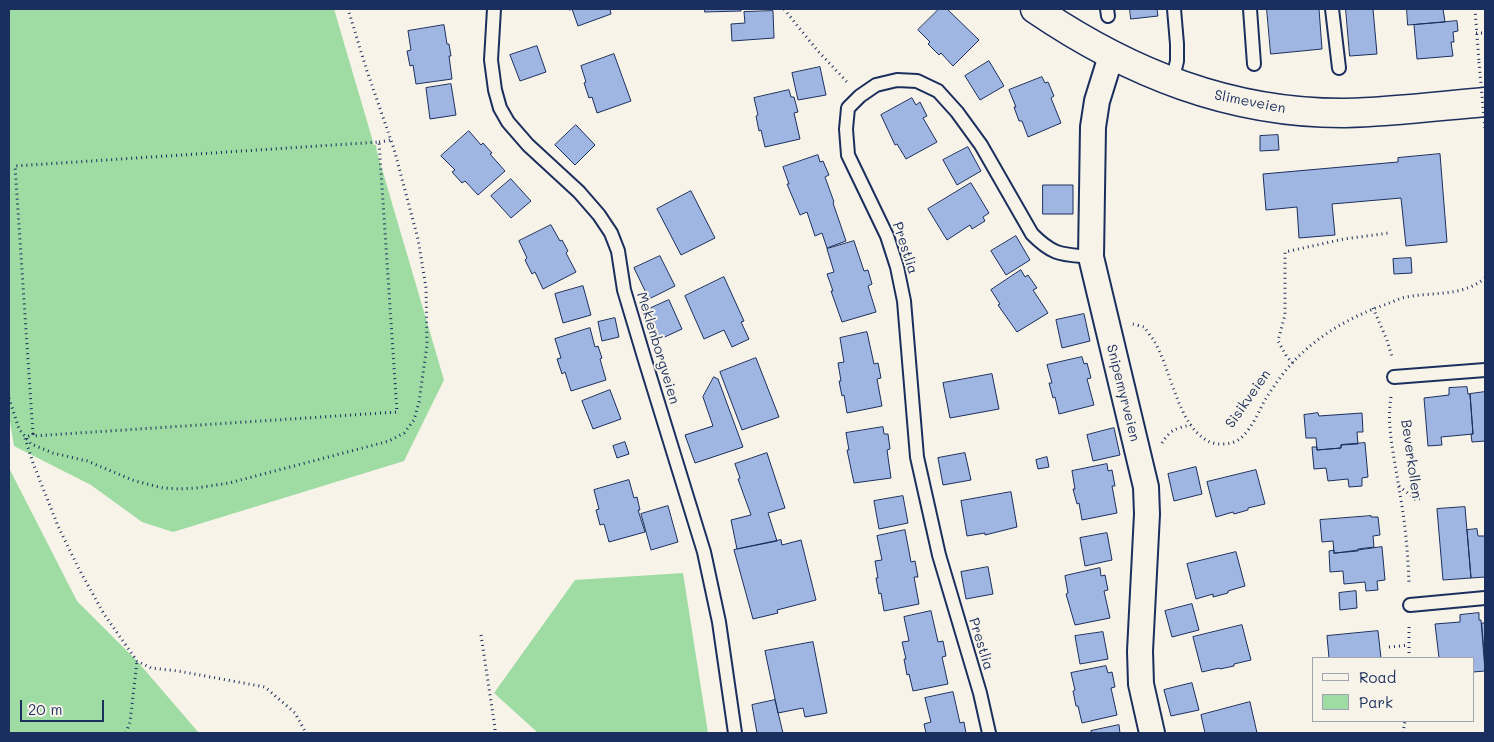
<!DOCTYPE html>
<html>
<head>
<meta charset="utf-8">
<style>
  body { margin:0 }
  #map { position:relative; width:1494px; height:742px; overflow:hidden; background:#f7f3e8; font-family:Mali,sans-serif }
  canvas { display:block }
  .frame { position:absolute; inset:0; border:10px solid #1b2f5e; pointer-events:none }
  .legend { position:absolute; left:1312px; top:657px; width:162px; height:65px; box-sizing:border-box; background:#f7f3e8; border:1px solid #9fa5b1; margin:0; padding:6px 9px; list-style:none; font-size:15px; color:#1b2f5e }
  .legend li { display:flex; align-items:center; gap:10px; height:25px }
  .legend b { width:25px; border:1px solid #9fa5b1 }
  .scale { position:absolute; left:20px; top:700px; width:84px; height:22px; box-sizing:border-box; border:2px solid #1b2f5e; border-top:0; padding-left:6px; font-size:15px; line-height:18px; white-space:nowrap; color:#1b2f5e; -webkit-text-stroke:4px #f7f3e8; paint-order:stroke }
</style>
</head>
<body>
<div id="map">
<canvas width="1494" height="742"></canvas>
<div class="frame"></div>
<ul class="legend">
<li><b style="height:6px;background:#f7f3e8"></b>Road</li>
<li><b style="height:14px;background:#9edca4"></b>Park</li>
</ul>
<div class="scale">20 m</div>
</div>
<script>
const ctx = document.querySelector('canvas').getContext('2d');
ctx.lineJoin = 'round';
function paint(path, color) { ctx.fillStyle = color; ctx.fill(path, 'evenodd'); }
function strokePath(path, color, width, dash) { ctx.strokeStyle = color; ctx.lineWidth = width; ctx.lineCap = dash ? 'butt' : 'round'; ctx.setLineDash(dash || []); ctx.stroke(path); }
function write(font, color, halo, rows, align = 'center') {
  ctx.font = font + ' Mali,sans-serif'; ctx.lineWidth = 4; ctx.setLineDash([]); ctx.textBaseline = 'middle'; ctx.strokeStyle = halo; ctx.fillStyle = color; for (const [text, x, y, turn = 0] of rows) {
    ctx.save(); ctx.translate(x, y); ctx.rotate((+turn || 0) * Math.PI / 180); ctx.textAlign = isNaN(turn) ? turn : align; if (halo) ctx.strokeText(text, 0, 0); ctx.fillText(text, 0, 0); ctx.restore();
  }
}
const green = new Path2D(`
  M9,9H334L374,145H376L377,152L444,380L404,461L173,532L142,522L91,485L14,446L9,416Z
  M9,464V468L77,601L137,661L199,733H9Z
  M683,573L708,733H538L494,693L575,580Z`);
const building = new Path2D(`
  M570,9H610L611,14L578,26L572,9L570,10Z
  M705,9H741V11L705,12Z
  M939,9H947L979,40L953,66L941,53L939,55L928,44L930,42L918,30Z
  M1130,9H1157L1158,16L1131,19Z
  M1267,9H1319L1322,49L1271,54Z
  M1346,9H1373L1377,54L1350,56Z
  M1407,9H1443L1445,22L1408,25Z
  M773,11L774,38L732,41L731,24L745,23L744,12Z
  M1457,21L1458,31L1453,32L1454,42H1451L1453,56L1417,59L1414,25Z
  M444,25L447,44H449L451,56H449L452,79L416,84L413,65L410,66L407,51L411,50L408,31Z
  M537,46L546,72L520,81L510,55Z
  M614,54L631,101L597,113L592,97L589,98L584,83L586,82L581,66Z
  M989,61L1004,86L980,100L965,76Z
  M820,67L826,95L798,100L792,73Z
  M1042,77L1045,83L1048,82L1054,96L1051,98L1061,123L1028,137L1022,121H1019L1014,107H1016L1009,90Z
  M451,84L456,115L430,119L426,88Z
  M789,90L791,97H794L798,112L794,113L800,139L765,147L761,130L759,131L756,116L758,115L754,98Z
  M912,98L916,105L920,102L927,116L923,118L937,142L906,159L897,144L895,145L881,115Z
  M576,125L595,145L575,165L555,145Z
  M469,131L481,145L483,143L492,153L490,154L505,171L478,195L465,181L462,183L452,172L455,170L441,156Z
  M1278,135L1279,150L1260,151V136Z
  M968,147L981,171L957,185L943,160Z
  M1440,154L1447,242L1406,246L1401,198L1332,204L1335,235L1299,238L1297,207L1266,210L1263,174L1398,162V158Z
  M818,155L820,162L823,161L829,175L825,177L834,202L833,203L846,241L827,248L822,233L815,236L807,212L800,215L787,184H789L783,167Z
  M511,179L531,201L511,218L491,196Z
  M971,183L989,213L983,217L985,221L972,229L970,225L947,240L928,209Z
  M1043,185H1073V214H1043Z
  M691,191L715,238L681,255L657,209Z
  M551,225L560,241L562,240L568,251L566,253L576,272L543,289L535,272L532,274L525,260L527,258L519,241Z
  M1016,236L1030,260L1006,275L991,251Z
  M854,241L864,271L868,270L872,284L868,286L876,312L842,322L831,291H833L827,274L834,272L827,249Z
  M660,256L675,286L649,299L634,268Z
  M1411,258L1412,273L1394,274L1393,259Z
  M1021,270L1025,277L1028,275L1037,288L1033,290L1048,313L1017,332L998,305L1000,304L991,290Z
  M724,277L744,321L741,322L749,339L732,347L724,330L704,339L685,296Z
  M583,286L591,315L563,323L555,294Z
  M669,300L682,329L656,341L642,312Z
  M1084,314L1090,341L1062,348L1056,320Z
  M615,318L619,337L602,341L598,322Z
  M590,328L595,347L598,346L602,358L600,359L606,380L571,391L565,372L562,374L557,359L561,358L555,339Z
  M867,332L874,364L878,363L881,378L877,379L882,406L847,413L844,395L842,396L839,381H841L838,363L844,362L840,338Z
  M1082,357L1084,364L1087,363L1091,378L1087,379L1094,405L1059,414L1055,397L1053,398L1049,383H1052L1047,365Z
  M756,358L779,417L742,430L720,372Z
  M992,374L999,409L950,418L943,383Z
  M714,377L718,379L743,447L695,463L685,435L713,426L703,397Z
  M1467,387L1468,394H1470L1473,434L1441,437L1442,445L1428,446L1424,398L1449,395V388Z
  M610,390L621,419L593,429L582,401Z
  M1485,392V441L1472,442L1471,434H1473L1470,394Z
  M1318,413L1319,416L1362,413L1363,432H1357L1358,444L1341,445V448L1317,450L1316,438H1306L1304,415Z
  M883,427L884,434H888L890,449L887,450L891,478L854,483L847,450H849L846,433Z
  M1114,428L1120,455L1093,461L1087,435Z
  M625,442L629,454L617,458L613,446Z
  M1365,443L1368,477L1362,478V486L1349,487L1348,479L1328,481L1326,468L1314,469L1312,447H1317V450L1341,448V445Z
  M767,453L785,508L768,513L777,541L737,549L731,520L751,515L738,479L740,478L735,464Z
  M965,453L971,480L943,485L938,458Z
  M1047,457L1049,467L1038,469L1036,460Z
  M1107,464L1108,471L1112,470L1115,486H1112L1117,513L1082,520L1079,503L1077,504L1073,489H1075L1072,471Z
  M1196,467L1202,494L1174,501L1168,474Z
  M1256,470L1265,504L1248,508V510L1234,514L1233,512L1216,517L1207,482Z
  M629,480L634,498L637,497L640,510H638L645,532L609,542L604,524L600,525L596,510L599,509L594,490Z
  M1011,492L1017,527L985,535V533L967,536L961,501Z
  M903,496L908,523L879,529L874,501Z
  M668,506L678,542L651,550L641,514Z
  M1465,507L1471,578L1443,580L1437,509Z
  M1371,516V517H1378L1380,535L1373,536L1374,547L1358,549V551L1334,553L1333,541L1322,542L1320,520Z
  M1477,529L1478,536H1485V577L1471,578L1467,530Z
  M905,530L911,562L915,561L918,577H914L919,604L884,611L881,593L879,594L876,578H878L875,561L882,560L877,536Z
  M1107,533L1112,560L1085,566L1080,538Z
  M781,540L782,545L801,540L816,600L777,610L778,613L753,619L734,550Z
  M1382,547L1385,580L1377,581L1378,590L1366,591L1365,582L1344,584L1343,571L1330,572L1329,551L1334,550V553Z
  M1236,552L1245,586L1228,591V593L1213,597V594L1196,599L1187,564Z
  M988,567L993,594L966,599L961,572Z
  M1100,568L1101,576L1105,575L1108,590L1104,591L1110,618L1075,625L1066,594L1068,593L1065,576Z
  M1356,591L1357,608L1340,610L1339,593Z
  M1192,604L1199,630L1172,637L1165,611Z
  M931,611L938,642L943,641L946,656L942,657L948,684L913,691L909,674L907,675L904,659H906L902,642L909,641L904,617Z
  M1479,613V620H1481L1485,671L1473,672V658H1439L1435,624L1460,622V615Z
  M1482,623H1485V662Z
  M1242,625L1251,660L1234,664V666L1220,669L1219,668L1202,672L1193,637Z
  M1378,631L1381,658H1329L1327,636Z
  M1103,632L1108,659L1080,664L1075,636Z
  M813,642L827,713L805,717L803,708L778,713L765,651Z
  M1106,666L1108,673L1112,672L1115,687L1111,688L1117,715L1082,723L1078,706H1076L1073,691L1075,690L1071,673Z
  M1192,683L1199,710L1171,716L1164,690Z
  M953,692L960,723L964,722L966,733H926L924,724L931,722L925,698Z
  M775,700L783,733H757L752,705Z
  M1250,702L1257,733H1205L1201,715Z
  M1119,725L1120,733H1091V731Z`);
const path = new Path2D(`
  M784,9L817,50L847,82
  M1475,9L1479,62
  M1476,33H1485
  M379,142L391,140
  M1373,308L1387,340L1392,357
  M1133,324C1136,325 1141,326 1144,327C1147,330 1150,336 1153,339C1171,367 1177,425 1208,441C1217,446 1233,445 1241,438C1252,428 1258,413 1265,400C1275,384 1287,367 1300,355C1324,332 1353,316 1384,305C1390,303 1396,300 1402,298C1431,291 1461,298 1485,278
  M1293,363L1287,357L1278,341L1285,315V252L1344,239L1389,233
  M1391,397C1386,427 1395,459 1399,489C1405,520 1408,553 1409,584
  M9,398L19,429L31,444L53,453L87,461L135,481L163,488L179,489L196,488L229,483L389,441L404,433L414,420L419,402L427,345L426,288L418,239L394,149L367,71L348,9
  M33,434L15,166L379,142L397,412L33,436V434L25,438L33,463L58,526L80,571L104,614L137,661L151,668L178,671L265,687L295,713L306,733
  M1162,443C1170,430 1176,428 1191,425
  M1399,486L1415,499H1420
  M481,635L495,728V733
  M1389,647L1409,645
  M1409,658V626
  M126,733L130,722L137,661
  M1403,733L1405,721`);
const lane = new Path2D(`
  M494,9L491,60L495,90L500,108L508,122L528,145L579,192L599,215L611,233L618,251L624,290L644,357L704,552L719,622L735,733
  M1107,9L1108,16
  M1250,9L1254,64
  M1332,9L1339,68
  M1172,82L1177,61V44L1174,9
  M1394,377L1485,370
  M1410,605L1485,598
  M989,733L980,693L939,555L917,457L904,301L897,267L887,236L848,155L846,129L848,108L860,96L876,85L897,80L917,81L938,91L957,112L981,145L1032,234C1054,256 1061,254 1091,257`);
const street = new Path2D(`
  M1111,56L1097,101L1093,127L1091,257L1146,487L1147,514L1140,651L1141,684L1152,733`);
const secondary = new Path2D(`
  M1035,9C1129,73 1231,114 1346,113C1392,112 1439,106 1485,102`);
const pathBridge = new Path2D(`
  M1479,62L1485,130`);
const streetNames = [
  ["Slimeveien",1250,102,11],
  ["Prestlia",905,248,72],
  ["Meklenborgveien",658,348,73],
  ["Snipemyrveien",1123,393,76],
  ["Sisikveien",1248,399,-55],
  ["Beverkollen",1411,459,82],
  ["Prestlia",981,644,73]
];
paint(green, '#9edca4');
paint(building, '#9fb6e3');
strokePath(building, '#1b2f5e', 1);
strokePath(lane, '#1b2f5e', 16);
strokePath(street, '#1b2f5e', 28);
strokePath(secondary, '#1b2f5e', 31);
strokePath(path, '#1b2f5e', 3, [1, 4]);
strokePath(lane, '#f7f3e8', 12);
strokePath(street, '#f7f3e8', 24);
strokePath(secondary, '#f7f3e8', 28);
strokePath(pathBridge, '#1b2f5e', 3, [1, 4]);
write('14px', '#1b2f5e', '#f7f3e8', streetNames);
</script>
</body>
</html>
